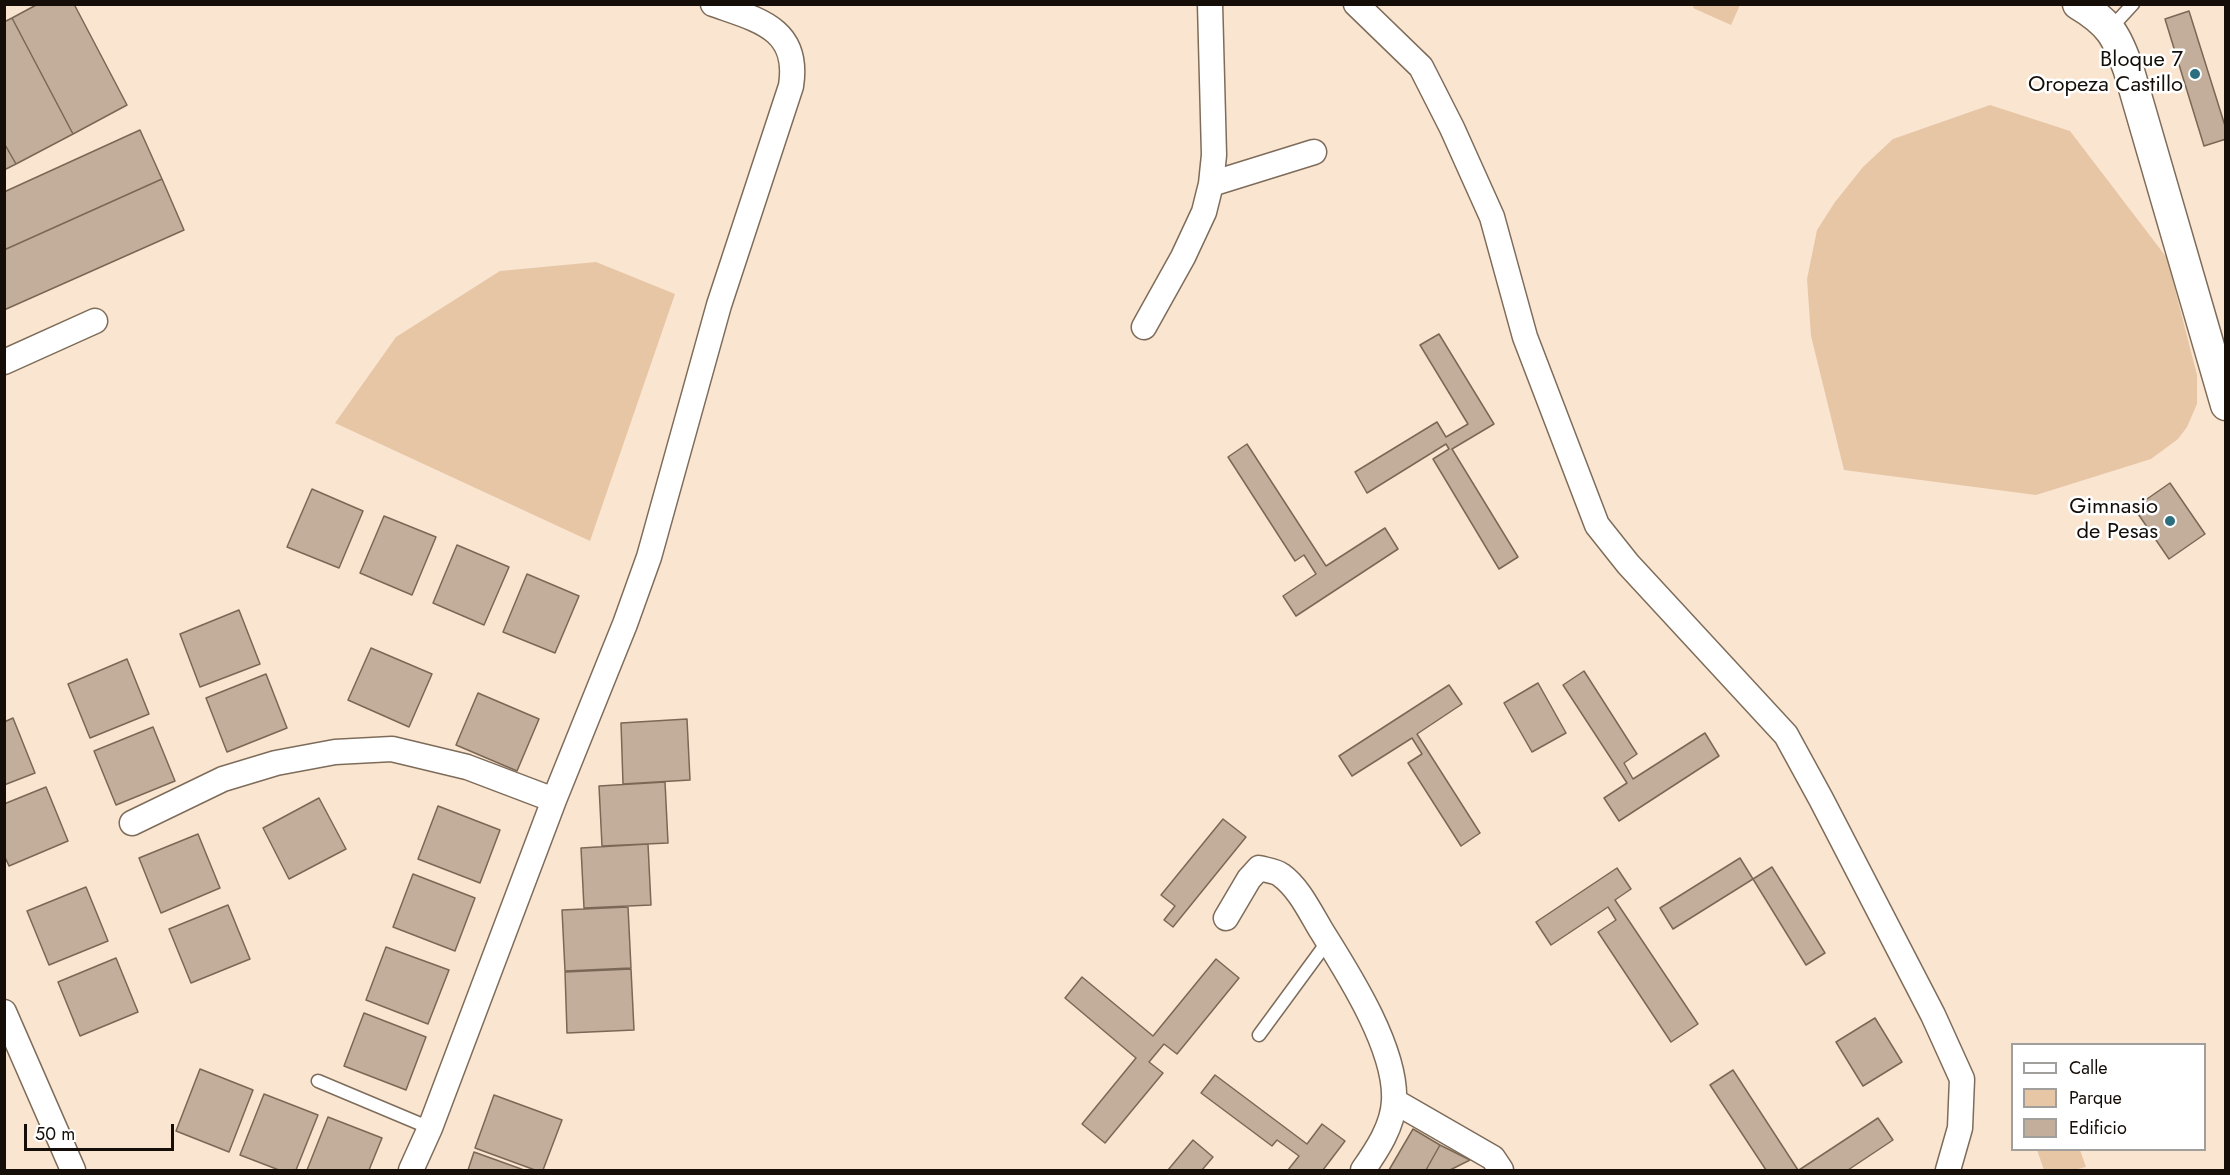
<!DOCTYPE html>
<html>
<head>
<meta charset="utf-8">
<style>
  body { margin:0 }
  #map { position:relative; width:2230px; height:1175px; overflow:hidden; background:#fae5d0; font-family:Jost,sans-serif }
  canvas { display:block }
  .frame { position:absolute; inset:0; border:6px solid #150e08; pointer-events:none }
  .legend { position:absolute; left:2011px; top:1043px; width:195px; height:108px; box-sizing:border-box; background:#fff; border:2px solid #a19f9c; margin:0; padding:8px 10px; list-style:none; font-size:18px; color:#150e08 }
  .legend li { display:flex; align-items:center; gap:12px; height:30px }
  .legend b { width:30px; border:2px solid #a19f9c }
  .scale { position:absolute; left:24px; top:1124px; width:150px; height:27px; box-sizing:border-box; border:3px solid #150e08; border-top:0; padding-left:8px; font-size:18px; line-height:21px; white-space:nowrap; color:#150e08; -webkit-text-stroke:4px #fff; paint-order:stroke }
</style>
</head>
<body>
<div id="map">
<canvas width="2230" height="1175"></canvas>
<div class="frame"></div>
<ul class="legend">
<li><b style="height:8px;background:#fff"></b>Calle</li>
<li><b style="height:16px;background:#e7c6a6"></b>Parque</li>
<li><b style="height:16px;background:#c2ae9a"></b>Edificio</li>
</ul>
<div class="scale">50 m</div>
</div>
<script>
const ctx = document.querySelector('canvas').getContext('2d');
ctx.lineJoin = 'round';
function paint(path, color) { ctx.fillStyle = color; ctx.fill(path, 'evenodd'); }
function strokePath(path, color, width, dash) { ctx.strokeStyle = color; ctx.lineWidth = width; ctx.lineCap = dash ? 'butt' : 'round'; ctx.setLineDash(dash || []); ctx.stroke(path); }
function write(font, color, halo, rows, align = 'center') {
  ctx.font = font + ' Jost,sans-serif'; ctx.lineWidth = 5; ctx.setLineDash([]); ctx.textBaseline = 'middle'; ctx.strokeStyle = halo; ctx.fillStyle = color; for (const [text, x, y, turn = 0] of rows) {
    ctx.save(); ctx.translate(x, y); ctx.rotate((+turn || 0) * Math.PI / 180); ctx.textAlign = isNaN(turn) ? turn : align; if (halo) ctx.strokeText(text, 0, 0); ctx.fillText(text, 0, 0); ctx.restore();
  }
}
const green = new Path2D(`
  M1694,5V4L1740,5L1731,25L1693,8Z
  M1990,105L2070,131L2167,258L2197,375V404L2187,427L2178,439L2151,459L2036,495L1844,470L1811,336L1807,279L1817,230L1835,202L1863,167L1893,139Z
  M596,262L675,294L590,541L335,423L396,337L500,271Z
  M2037,1150H2080L2086,1167L2074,1170H2044Z`);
const building = new Path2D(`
  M38,4H74L127,105L73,134L12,18Z
  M2189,11L2226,129V139L2204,146L2165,19Z
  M12,18L73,134L16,164L4,143V22Z
  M140,130L162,179L4,250V192Z
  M4,143L16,164L4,170Z
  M162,179L184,230L4,310V250Z
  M1439,334L1494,424L1452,449L1518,557L1499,569L1433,459L1449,449L1446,444L1367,493L1355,472L1437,422L1446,437L1468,424L1420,345Z
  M1247,444L1326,566L1385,528L1398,549L1296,616L1283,596L1316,574L1304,555L1295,561L1228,457Z
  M2170,483L2205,534L2169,559L2134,508Z
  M312,489L363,511L339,568L287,547Z
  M384,516L436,537L412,595L360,573Z
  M457,545L509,567L484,625L433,603Z
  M527,574L579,596L555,653L503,632Z
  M239,610L260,664L200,687L180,634Z
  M371,648L432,674L409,727L348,700Z
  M127,659L149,714L90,738L68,684Z
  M1584,671L1637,754L1624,763L1633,779L1705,733L1719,756L1619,821L1604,798L1627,783L1563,685Z
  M266,674L287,728L227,752L206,698Z
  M1538,683L1566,733L1532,752L1504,703Z
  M1449,685L1462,704L1417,734L1480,833L1461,846L1408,763L1422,754L1412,738L1352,776L1339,756Z
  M478,693L539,719L517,771L456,745Z
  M13,718L35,773L4,785V722Z
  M687,719L690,780L623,784L621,723Z
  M153,727L175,781L116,805L94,751Z
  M665,782L668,843L602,846L599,786Z
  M46,787L68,841L9,866L4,855V804Z
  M319,798L346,849L289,879L263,828Z
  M438,806L500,830L480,883L418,859Z
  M1223,819L1246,837L1173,927L1164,920L1175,906L1161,895Z
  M198,834L220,888L161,913L139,858Z
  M648,844L651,905L584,908L581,848Z
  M1740,858L1753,879L1673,929L1660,908Z
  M1772,867L1825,953L1806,965L1753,879Z
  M1617,868L1631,889L1615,900L1698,1024L1671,1042L1598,932L1616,920L1608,907L1551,945L1536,922Z
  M413,874L475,898L455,951L393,927Z
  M86,887L108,941L49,965L27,911Z
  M228,905L250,959L191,983L169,929Z
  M628,907L631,968L565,971L562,910Z
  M386,947L449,970L428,1024L366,1000Z
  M116,958L138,1012L80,1036L58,982Z
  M1216,959L1239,978L1177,1054L1164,1044L1149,1062L1163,1073L1105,1143L1082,1124L1136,1058L1065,998L1082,977L1153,1036Z
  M631,969L634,1030L567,1033L565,972Z
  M364,1013L426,1037L406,1090L344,1066Z
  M1875,1018L1902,1062L1863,1086L1836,1042Z
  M200,1069L253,1090L229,1152L176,1131Z
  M1733,1070L1798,1170H1766L1710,1085Z
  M1215,1075L1307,1144L1322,1124L1345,1141L1323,1170H1288L1299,1156L1277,1140L1272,1146L1201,1093Z
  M264,1094L318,1115L296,1170H279L240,1155Z
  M494,1095L562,1120L543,1170H535L475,1148Z
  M328,1117L382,1138L369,1170H307Z
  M1878,1118L1893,1140L1848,1170H1799Z
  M1413,1129L1440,1145L1426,1170H1389Z
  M1193,1140L1213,1157L1202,1170H1168Z
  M1440,1145L1470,1160L1450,1170H1426Z
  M474,1152L524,1170H468Z`);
const service = new Path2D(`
  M2110,29L2133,4
  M1259,1035L1328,941
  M318,1081L430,1128`);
const minor = new Path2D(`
  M1356,4L1421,67L1452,128L1492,217L1525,337L1597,525L1628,564L1786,735L1821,799L1933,1015L1962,1079L1960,1128L1948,1170
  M1211,184L1314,152
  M1144,327L1183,257L1204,212L1211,184L1214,155L1210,4
  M4,362L95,321
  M132,823L223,779L276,763L335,752L392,749L467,767L554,800
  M1226,918L1249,879L1259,868C1266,870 1276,871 1281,875C1299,888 1310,912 1321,930C1348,973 1397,1049 1394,1101C1393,1126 1377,1150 1363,1170
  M4,1012L73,1170
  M1394,1101L1493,1158L1501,1170
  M411,1170L430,1128L554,800L625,624L649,557L719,305L791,86C800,28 758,20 713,4`);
const tertiary = new Path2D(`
  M2078,4C2110,23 2117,36 2129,71L2226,405`);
const markers = [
  [2195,74,6,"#2b6f7f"],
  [2170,521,6,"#2b6f7f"]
];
const poiNames = [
  ["Bloque 7",2183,61],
  ["Oropeza Castillo",2183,86],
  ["Gimnasio",2158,508],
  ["de Pesas",2158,533]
];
paint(green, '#e7c6a6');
paint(building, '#c2ae9a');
strokePath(building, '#7a6755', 1.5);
strokePath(service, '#7e6c5a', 15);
strokePath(minor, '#7e6c5a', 27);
strokePath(tertiary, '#7e6c5a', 33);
strokePath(service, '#fff', 12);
strokePath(minor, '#fff', 24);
strokePath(tertiary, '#fff', 30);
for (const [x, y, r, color] of markers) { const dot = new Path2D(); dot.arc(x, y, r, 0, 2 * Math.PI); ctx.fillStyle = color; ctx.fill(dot); strokePath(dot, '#fff', 2); }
write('22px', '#150e08', '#fff', poiNames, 'right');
</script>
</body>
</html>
